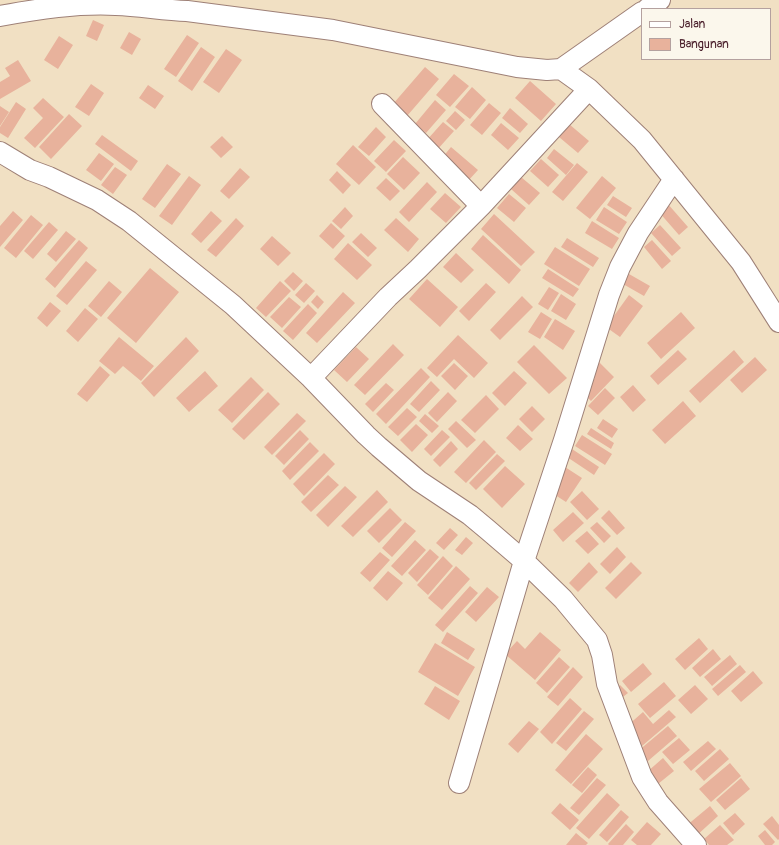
<!DOCTYPE html>
<html>
<head>
<meta charset="utf-8">
<style>
  body { margin:0 }
  #map { position:relative; width:779px; height:845px; overflow:hidden; background:#f1e0c3; font-family:Pangolin,sans-serif }
  canvas { display:block }
  .legend { position:absolute; left:641px; top:8px; width:130px; height:52px; box-sizing:border-box; background:#fbf7ec; border:1px solid #b4a19f; margin:0; padding:5px 7px; list-style:none; font-size:12px; color:#4a1f2b }
  .legend li { display:flex; align-items:center; gap:8px; height:20px }
  .legend b { width:20px; border:1px solid #b4a19f }
</style>
</head>
<body>
<div id="map">
<canvas width="779" height="845"></canvas>
<ul class="legend">
<li><b style="height:5px;background:#fff"></b>Jalan</li>
<li><b style="height:11px;background:#e8b29c"></b>Bangunan</li>
</ul>
</div>
<script>
const ctx = document.querySelector('canvas').getContext('2d');
ctx.lineJoin = 'round';
function paint(path, color) { ctx.fillStyle = color; ctx.fill(path, 'evenodd'); }
function strokePath(path, color, width, dash) { ctx.strokeStyle = color; ctx.lineWidth = width; ctx.lineCap = dash ? 'butt' : 'round'; ctx.setLineDash(dash || []); ctx.stroke(path); }
const building = new Path2D(`
  M93,20L104,25L97,41L86,36Z
  M129,32L141,39L132,55L120,48Z
  M187,35L199,43L176,77L164,69Z
  M59,36L73,45L58,69L44,60Z
  M201,47L215,57L192,91L178,81Z
  M226,49L242,60L219,93L203,82Z
  M18,60L31,81L0,99V82L10,76L5,68Z
  M425,67L439,79L407,116L393,104Z
  M454,74L469,86L450,107L436,95Z
  M530,81L556,104L541,121L515,98Z
  M91,84L104,93L89,116L75,107Z
  M148,85L164,96L155,109L139,98Z
  M472,87L486,100L470,119L455,107Z
  M43,98L64,117L35,148L24,138L43,118L33,108Z
  M435,100L446,110L426,133L415,124Z
  M16,102L26,109L8,138L0,133V127Z
  M489,103L501,113L482,135L470,125Z
  M0,106L9,112L0,126Z
  M510,108L528,124L520,133L502,118Z
  M455,111L465,120L456,130L446,121Z
  M69,114L82,126L51,159L39,147Z
  M443,122L454,131L437,150L426,141Z
  M501,123L519,138L508,150L491,135Z
  M569,124L589,141L578,153L559,137Z
  M376,127L386,137L369,156L358,147Z
  M102,135L138,161L131,171L95,144Z
  M222,136L233,147L221,158L210,147Z
  M394,140L406,151L386,172L374,161Z
  M353,145L376,167L359,185L336,164Z
  M451,147L478,170L468,181L442,158Z
  M554,149L574,165L566,175L547,158Z
  M99,153L114,164L101,181L86,170Z
  M403,157L420,173L404,190L387,174Z
  M541,159L559,175L548,187L530,171Z
  M577,163L588,172L563,201L552,192Z
  M167,164L181,174L155,208L142,199Z
  M115,167L127,175L113,194L101,185Z
  M240,168L250,177L229,199L220,191Z
  M337,171L351,185L343,194L329,180Z
  M189,176L201,185L172,225L159,216Z
  M602,176L616,188L590,219L576,208Z
  M521,177L540,193L529,205L511,189Z
  M386,178L400,191L390,201L376,188Z
  M427,182L437,192L409,222L399,212Z
  M445,193L461,207L446,223L430,209Z
  M509,194L526,208L514,222L497,208Z
  M613,196L632,208L626,217L607,205Z
  M667,203L688,227L679,235L658,211Z
  M345,207L353,216L341,229L332,221Z
  M604,207L627,222L619,234L596,220Z
  M13,211L23,220L0,247V226Z
  M211,211L222,221L201,243L191,234Z
  M494,214L535,252L521,266L481,229Z
  M31,215L43,225L16,258L4,248Z
  M236,218L244,226L216,257L207,250Z
  M396,218L419,239L408,252L384,230Z
  M592,221L619,238L612,249L585,233Z
  M49,222L58,230L33,259L24,251Z
  M331,223L345,236L333,249L319,236Z
  M660,225L681,248L672,256L651,233Z
  M66,231L76,239L56,262L47,254Z
  M361,233L377,248L368,257L352,242Z
  M483,235L521,270L509,284L471,249Z
  M272,236L291,253L278,266L260,249Z
  M567,238L599,258L593,267L561,247Z
  M79,240L88,248L55,288L45,279Z
  M652,240L671,261L662,269L644,247Z
  M348,243L372,265L357,280L334,259Z
  M555,247L590,269L579,286L544,264Z
  M456,253L474,270L461,283L443,267Z
  M86,261L97,270L67,305L56,296Z
  M150,268L179,292L136,343L107,318Z
  M548,269L579,289L573,297L542,278Z
  M293,272L303,281L294,291L284,281Z
  M629,274L650,286L644,296L623,284Z
  M427,279L458,307L440,327L409,299Z
  M109,281L122,292L101,317L88,306Z
  M280,281L291,291L266,317L256,308Z
  M306,283L315,291L304,303L295,295Z
  M486,283L496,292L469,321L459,311Z
  M549,287L559,293L548,310L538,304Z
  M343,292L355,303L317,343L306,333Z
  M561,294L576,304L566,320L551,311Z
  M317,295L324,302L318,309L311,302Z
  M629,295L643,306L620,337L606,327Z
  M522,296L533,307L500,340L490,330Z
  M289,297L301,307L282,328L270,317Z
  M50,302L61,311L47,327L37,318Z
  M308,304L317,313L293,340L283,331Z
  M85,308L98,319L78,342L66,331Z
  M541,312L552,319L540,339L528,332Z
  M681,312L695,328L661,359L647,343Z
  M555,319L575,331L563,350L544,337Z
  M458,335L488,363L474,378L454,359L437,377L427,368Z
  M119,337L154,366L141,381L123,366L115,374L99,361Z
  M186,337L199,351L154,397L141,383Z
  M393,344L404,355L365,395L354,385Z
  M534,345L567,378L549,394L517,362Z
  M356,347L369,359L347,382L334,370Z
  M678,350L687,359L658,385L650,376Z
  M734,350L744,362L700,403L689,391Z
  M755,357L767,370L742,393L730,380Z
  M599,362L614,377L591,401L582,392L595,378L589,373Z
  M454,363L468,376L455,390L441,376Z
  M100,366L110,375L87,402L77,394Z
  M421,368L430,377L386,424L376,414Z
  M205,371L218,386L189,412L176,398Z
  M514,371L527,383L505,406L492,393Z
  M251,377L264,390L232,423L218,410Z
  M431,381L440,390L419,412L410,404Z
  M386,383L394,390L373,412L365,404Z
  M633,385L646,400L633,412L620,397Z
  M605,388L615,398L598,415L588,406Z
  M268,392L280,404L244,440L232,429Z
  M448,392L457,401L437,422L428,413Z
  M486,395L499,409L475,433L461,420Z
  M683,401L696,416L665,444L652,430Z
  M532,406L545,419L532,432L519,419Z
  M407,408L417,417L398,436L388,427Z
  M297,413L306,421L272,455L264,447Z
  M425,414L439,426L432,433L419,421Z
  M603,419L618,429L612,438L597,428Z
  M456,421L476,440L467,448L448,429Z
  M416,424L428,435L412,452L400,440Z
  M518,425L533,439L520,451L506,438Z
  M591,428L614,443L611,449L587,434Z
  M300,430L309,439L284,465L275,456Z
  M442,430L450,437L431,456L424,449Z
  M582,435L612,454L605,465L575,446Z
  M484,440L496,452L466,483L454,472Z
  M451,441L458,449L440,467L433,460Z
  M310,442L319,451L290,480L282,471Z
  M572,449L599,467L594,475L567,457Z
  M324,453L335,464L304,496L293,484Z
  M497,454L505,461L476,490L469,483Z
  M505,466L525,484L502,508L483,489Z
  M565,467L582,478L566,502L549,491Z
  M328,475L339,485L311,512L301,502Z
  M345,486L357,497L328,527L316,515Z
  M377,490L388,502L353,537L341,526Z
  M582,491L599,509L587,520L570,502Z
  M390,508L402,520L379,543L367,531Z
  M609,510L625,528L617,535L601,518Z
  M573,512L584,523L563,542L553,530Z
  M405,522L416,531L392,557L382,548Z
  M597,522L611,536L604,543L590,528Z
  M450,528L458,535L444,550L436,543Z
  M587,531L599,544L588,554L575,541Z
  M466,537L473,543L462,555L455,550Z
  M415,540L426,550L402,576L391,566Z
  M617,547L626,557L610,574L600,564Z
  M430,549L439,557L417,582L408,573Z
  M380,552L390,560L370,582L360,573Z
  M443,556L453,566L428,595L417,585Z
  M589,562L598,572L578,592L569,583Z
  M631,562L642,573L616,599L605,588Z
  M456,566L470,579L442,610L428,598Z
  M388,571L403,583L387,601L373,588Z
  M470,586L478,593L443,632L435,625Z
  M487,587L499,597L476,622L465,612Z
  M447,632L475,649L468,660L441,643Z
  M540,632L561,650L535,680L505,654L517,641L525,649Z
  M699,638L708,649L685,670L675,659Z
  M435,643L475,667L458,696L418,672Z
  M713,649L721,659L700,677L692,668Z
  M730,655L737,664L712,686L704,677Z
  M559,657L570,667L547,693L536,683Z
  M643,663L652,674L631,692L622,681Z
  M740,665L746,672L718,696L712,689Z
  M573,667L583,677L558,706L547,697Z
  M753,671L763,683L741,702L731,691Z
  M664,682L676,696L650,718L638,704Z
  M620,685L628,693L619,700L613,692Z
  M695,685L708,699L691,714L678,700Z
  M435,686L460,701L449,720L424,704Z
  M570,698L582,709L552,744L540,732Z
  M669,710L676,717L642,746L626,727L643,712L653,724Z
  M584,711L594,719L566,751L556,743Z
  M529,721L539,729L518,753L508,744Z
  M668,726L677,736L648,761L638,751Z
  M586,734L603,749L571,784L555,770Z
  M679,738L690,750L673,764L662,752Z
  M708,741L716,749L691,771L683,762Z
  M720,749L729,759L704,781L695,771Z
  M663,758L674,771L658,784L647,772Z
  M730,763L741,776L711,802L699,789Z
  M588,767L597,775L582,793L572,785Z
  M597,778L606,785L579,815L570,808Z
  M741,778L750,789L725,810L716,800Z
  M607,793L620,805L589,839L576,828Z
  M560,803L579,820L570,830L551,813Z
  M710,806L718,816L695,837L686,826Z
  M621,810L629,817L607,842L599,835Z
  M735,813L745,824L733,835L723,823Z
  M772,816L779,825V839L778,840L763,824Z
  M647,822L661,834L651,845H637L631,840Z
  M626,824L634,832L623,845H609L608,844Z
  M720,825L734,840L727,845H709L704,839Z
  M765,830L775,842L772,845H765L758,836Z
  M576,833L588,843L586,845H566Z`);
const minor = new Path2D(`
  M647,9L660,0
  M0,16C38,9 77,3 116,5C140,6 163,10 187,11L333,30L517,67L547,70L561,69L642,12
  M561,69L589,89L642,140L741,262L779,322
  M382,104L481,206
  M0,152L30,170L49,177L97,200L129,221L233,305L311,378L366,435L379,447L419,481L470,515L488,530L524,561L563,599L597,640L602,655L607,684L642,777L658,802L696,845
  M311,378L388,297L418,269L481,206L589,89
  M459,783L524,561L564,440L609,295L620,267L638,233L674,179`);
paint(building, '#e8b29c');
strokePath(minor, '#9e8077', 22);
strokePath(minor, '#fff', 20);
</script>
</body>
</html>
